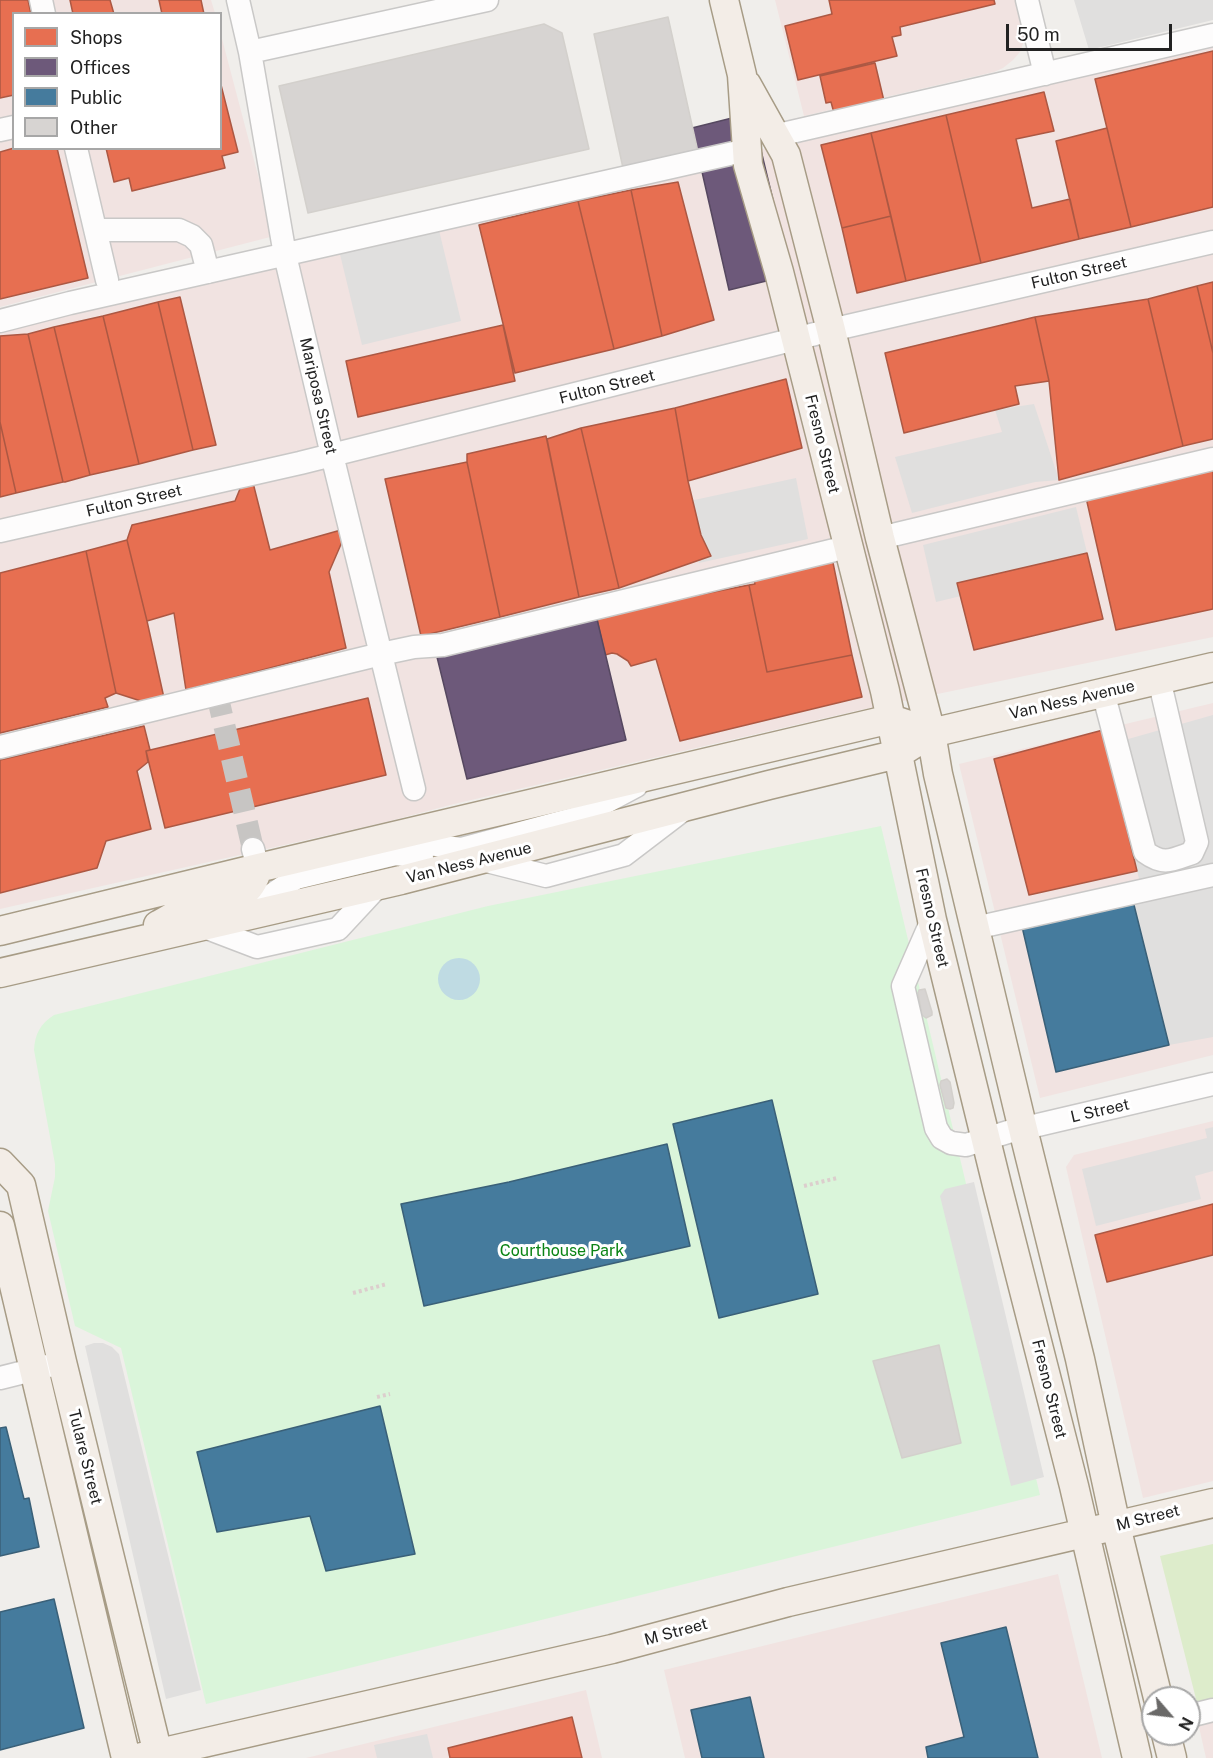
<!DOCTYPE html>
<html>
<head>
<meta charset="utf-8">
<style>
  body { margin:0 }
  #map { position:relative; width:1213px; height:1758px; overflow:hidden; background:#f0eeeb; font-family:"Public Sans",sans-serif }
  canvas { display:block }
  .legend { position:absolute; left:12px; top:12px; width:210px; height:138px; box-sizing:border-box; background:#fff; border:2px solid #a7a7a7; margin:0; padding:8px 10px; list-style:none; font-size:18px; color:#222 }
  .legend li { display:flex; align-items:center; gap:12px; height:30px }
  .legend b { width:30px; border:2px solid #a7a7a7 }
  .north { position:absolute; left:1141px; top:1686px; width:60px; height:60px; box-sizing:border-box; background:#fff; border:2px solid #a7a7a7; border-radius:50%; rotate:118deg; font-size:16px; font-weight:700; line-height:24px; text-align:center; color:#222 }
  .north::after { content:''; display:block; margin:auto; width:21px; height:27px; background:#6a6968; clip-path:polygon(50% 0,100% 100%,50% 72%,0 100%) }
  .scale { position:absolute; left:1006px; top:24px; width:166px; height:27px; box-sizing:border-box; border:3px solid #222; border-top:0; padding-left:8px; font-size:18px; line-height:21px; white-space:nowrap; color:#222; -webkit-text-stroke:4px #fff; paint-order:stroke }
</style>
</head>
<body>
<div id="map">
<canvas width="1213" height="1758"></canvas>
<ul class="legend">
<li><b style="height:16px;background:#e76f51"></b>Shops</li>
<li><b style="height:16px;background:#6d597a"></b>Offices</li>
<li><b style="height:16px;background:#457b9d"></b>Public</li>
<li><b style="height:16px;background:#d7d4d2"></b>Other</li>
</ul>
<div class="north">N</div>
<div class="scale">50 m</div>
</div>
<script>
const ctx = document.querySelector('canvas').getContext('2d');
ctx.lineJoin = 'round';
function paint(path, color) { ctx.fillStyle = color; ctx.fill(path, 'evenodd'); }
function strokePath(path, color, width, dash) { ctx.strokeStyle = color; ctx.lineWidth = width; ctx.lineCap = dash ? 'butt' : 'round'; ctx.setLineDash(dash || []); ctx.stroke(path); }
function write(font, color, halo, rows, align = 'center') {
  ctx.font = font + ' "Public Sans",sans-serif'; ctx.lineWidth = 6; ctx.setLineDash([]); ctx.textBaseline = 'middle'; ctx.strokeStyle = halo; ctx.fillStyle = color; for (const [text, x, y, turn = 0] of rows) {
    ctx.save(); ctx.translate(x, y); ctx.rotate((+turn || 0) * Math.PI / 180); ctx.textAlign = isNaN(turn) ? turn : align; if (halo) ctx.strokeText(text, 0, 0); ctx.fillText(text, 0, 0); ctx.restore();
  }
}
const commercial = new Path2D(`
  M0,0H211L215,13L14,14V148H220L221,35L274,236L0,307Z
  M775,0H1020L1026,35L1020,52L1013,60L1003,68L994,72L804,116Z
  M1213,41V637L860,710L454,804L386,822L0,909V332Z
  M1213,703V1055L1040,1098L959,764Z
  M1213,1121V1481L1143,1498L1066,1167L1074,1155Z
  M1058,1574L1102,1758H685L664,1670Z
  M586,1690L602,1758H306Z
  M1213,1714V1758H1206L1197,1718Z`);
const grass = new Path2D(`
  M1213,1544V1700L1197,1703L1160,1556Z`);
const park = new Path2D(`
  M881,826L1040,1495L206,1704L121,1348L75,1326L48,1211L55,1177V1164L34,1050C35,1034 40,1024 54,1015L488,906Z`);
const parking = new Path2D(`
  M1074,0H1213V20L1089,50Z
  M437,222L461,321L362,345L338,246Z
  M1034,404L1059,480L1035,482L912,513L895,457L1002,432L995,410Z
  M796,478L808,539L699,563L685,502Z
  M1076,507L1090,565L936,602L923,545Z
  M1213,715V871L1141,887L1107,745Z
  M1213,879V1037L1169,1045L1131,893Z
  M1213,1127V1171L1195,1176L1201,1199L1096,1226L1082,1169L1207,1138L1205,1129Z
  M974,1182L1044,1477L1011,1486L940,1196L945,1189Z
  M94,1343H103L112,1347L119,1354L201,1690L166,1699L85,1346Z
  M427,1734L433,1758H377L374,1745Z`);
const water = new Path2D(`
  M438 979a21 21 0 1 1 42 0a21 21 0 1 1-42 0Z`);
const shops = new Path2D(`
  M0,0H28L31,14H14V95L0,98Z
  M70,0H110L114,14H73Z
  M159,0H201L204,14H162Z
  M829,0H994L995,4L900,27L901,35L892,37L897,56L798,80L785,26L832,14Z
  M1213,51V207L1131,227L1095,79Z
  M875,63L884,101L834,113L831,102L826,103L820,76Z
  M220,81L238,152L222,156L225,168L132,191L129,178L114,182L106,148H220Z
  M1044,92L1054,131L1016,139L1032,208L1070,199L1079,239L981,263L946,115Z
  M946,115L981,263L906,281L871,133Z
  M1107,128L1131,227L1079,239L1056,141Z
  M871,133L891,216L842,228L821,145Z
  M14,148H57L88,278L0,299V152Z
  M678,182L714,320L662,336L631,190Z
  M631,190L662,336L614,349L578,201Z
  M578,201L614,349L515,373L479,225Z
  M891,216L906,281L857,293L842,228Z
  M1213,282V353L1197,286Z
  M1197,286L1213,353V439L1183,446L1148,299Z
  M180,297L216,445L193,450L158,302Z
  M1148,299L1183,446L1059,480L1049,381L1035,317Z
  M158,302L193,450L139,464L103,316Z
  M103,316L139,464L90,475L54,327Z
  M1035,317L1049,381L1015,386L1019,404L904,433L885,353Z
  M503,325L515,381L358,417L346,361Z
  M54,327L90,475L65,482H63L28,334Z
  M28,334L63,482L16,493L0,422V336Z
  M786,379L802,448L688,481L675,408Z
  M675,408L688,481L701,535L711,556L619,588L581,428Z
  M0,422L16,493L0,497Z
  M581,428L619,588L579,597L547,439Z
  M546,436L579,597L500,617L467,462V454Z
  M467,462L500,617L421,636L385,479Z
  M1213,464V609L1116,630L1085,493Z
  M249,467L270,550L348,528L329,572L346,648L186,690L174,613L147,621L127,540L132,525L235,501Z
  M127,540L147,621L164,698L144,702L116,693L86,551Z
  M86,551L116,693L105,698L108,707L0,733V573Z
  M1087,553L1103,619L974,650L957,583Z
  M832,558L852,655L767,672L749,585L755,584L753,575Z
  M749,585L767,672L852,655L862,697L680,741L656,659L631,666L628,661L617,654L612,653L605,655L596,615Z
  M368,698L386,775L165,828L146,751Z
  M144,726L150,750L146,751L148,762L137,771L151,829L106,841L97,868L0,893V760Z
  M1103,730L1137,871L1029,895L994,759Z
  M1213,1204V1255L1107,1282L1095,1235Z
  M572,1717L582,1758H450L448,1748Z`);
const offices = new Path2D(`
  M752,113L791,275L729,290L692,128Z
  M596,615L626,740L467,779L437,657Z`);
const public = new Path2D(`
  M1131,893L1169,1045L1056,1072L1020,918Z
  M772,1100L818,1294L719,1318L673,1124Z
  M667,1144L690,1246L424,1306L401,1204L509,1182Z
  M380,1406L415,1554L326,1571L310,1516L217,1532L197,1452Z
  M6,1427L24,1499L29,1498L39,1547L0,1556V1428Z
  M54,1599L84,1728L0,1750V1612Z
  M1006,1627L1038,1758H928L926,1747L964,1737L941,1643Z
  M750,1697L764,1758H702L691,1710Z`);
const building = new Path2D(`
  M668,17L698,152L623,168L594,34Z
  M544,24L562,33L589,149L308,213L279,86Z
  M925,989L932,1012V1015L926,1018L922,1015L918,993L919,990Z
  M947,1079L950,1082L954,1103L953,1108L950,1109L946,1108L940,1085L941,1081Z
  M939,1345L961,1443L902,1458L873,1361Z`);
const minorTunnel = new Path2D(`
  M217,694L253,849`);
const path = new Path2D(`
  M804,1186L837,1178
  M353,1293L387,1284
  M377,1397L390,1394`);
const minor = new Path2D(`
  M41,0L44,14
  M238,0L250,52L285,255L332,455L414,789
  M1027,0L1045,74
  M250,52L487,0
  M0,130L14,127
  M774,136L1213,35
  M76,148L107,280
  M96,230H179L192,236L201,245L208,272
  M0,321L70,303L747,150
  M0,531L300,463L831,330L1213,242
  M880,538L1213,459
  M1103,692L1145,852C1164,866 1172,860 1192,853L1197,842L1159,679
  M0,747L381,654L414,647L443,645L847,547
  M397,839L461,849L576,818L636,786
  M253,849L258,868
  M483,860L546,876L624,855L683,810
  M247,912L296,878L395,854L422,857
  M932,920L903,986L936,1128L942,1138L951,1143L966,1145L1008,1132L1213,1084
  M202,926L257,947L338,929L378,886
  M975,928L1213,875
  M0,1378L48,1366
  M1189,1716L1213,1710`);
const major = new Path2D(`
  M724,0L742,75L748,165L779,272L885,691L932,920L998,1189L1074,1486L1137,1758
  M747,85L786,155L831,330L880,538L931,733L938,774L1020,1117L1080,1359L1116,1526L1158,1698
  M158,925C170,919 182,910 195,906C225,895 247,906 258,868
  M0,931L258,868L891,719L909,725
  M0,973L401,880L769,785L898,754L931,733L1213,667
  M0,1163L21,1185L62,1362L159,1758
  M0,1226L126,1758
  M1166,1734L1172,1758
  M138,1758L612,1649L788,1602L1213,1503`);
const streetNames = [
  ["Fulton Street",1079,273,-13],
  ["Fulton Street",607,387,-14],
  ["Mariposa Street",318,396,77],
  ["Fresno Street",822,444,76],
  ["Fulton Street",134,501,-13],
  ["Van Ness Avenue",1072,700,-13],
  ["Van Ness Avenue",469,863,-14],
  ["Fresno Street",932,918,77],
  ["L Street",1100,1111,-13],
  ["Fresno Street",1049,1389,76],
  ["Tulare Street",85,1457,76],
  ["M Street",1148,1518,-14],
  ["M Street",676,1632,-15]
];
const parkNames = [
  ["Courthouse Park",562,1251]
];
paint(commercial, '#f1e3e1');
paint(grass, '#ddeccb');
paint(park, '#daf5da');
paint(parking, '#e0dfde');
paint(water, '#bfdbe3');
paint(shops, '#e76f51');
strokePath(shops, '#ac5843', 1.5);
paint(offices, '#6d597a');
strokePath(offices, '#564860', 1.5);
paint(public, '#457b9d');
strokePath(public, '#3a6078', 1.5);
paint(building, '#d7d4d2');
strokePath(building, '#d3d0cc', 1.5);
strokePath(minorTunnel, '#c7c5c3', 22, [22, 11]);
strokePath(minor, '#c9c8c7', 25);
strokePath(major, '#a79c86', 31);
strokePath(path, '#dccecd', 4, [3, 3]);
strokePath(minor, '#fdfcfc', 22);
strokePath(major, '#f3ede7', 28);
write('16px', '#222', '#fff', streetNames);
write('16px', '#0c8416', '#fff', parkNames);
</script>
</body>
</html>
